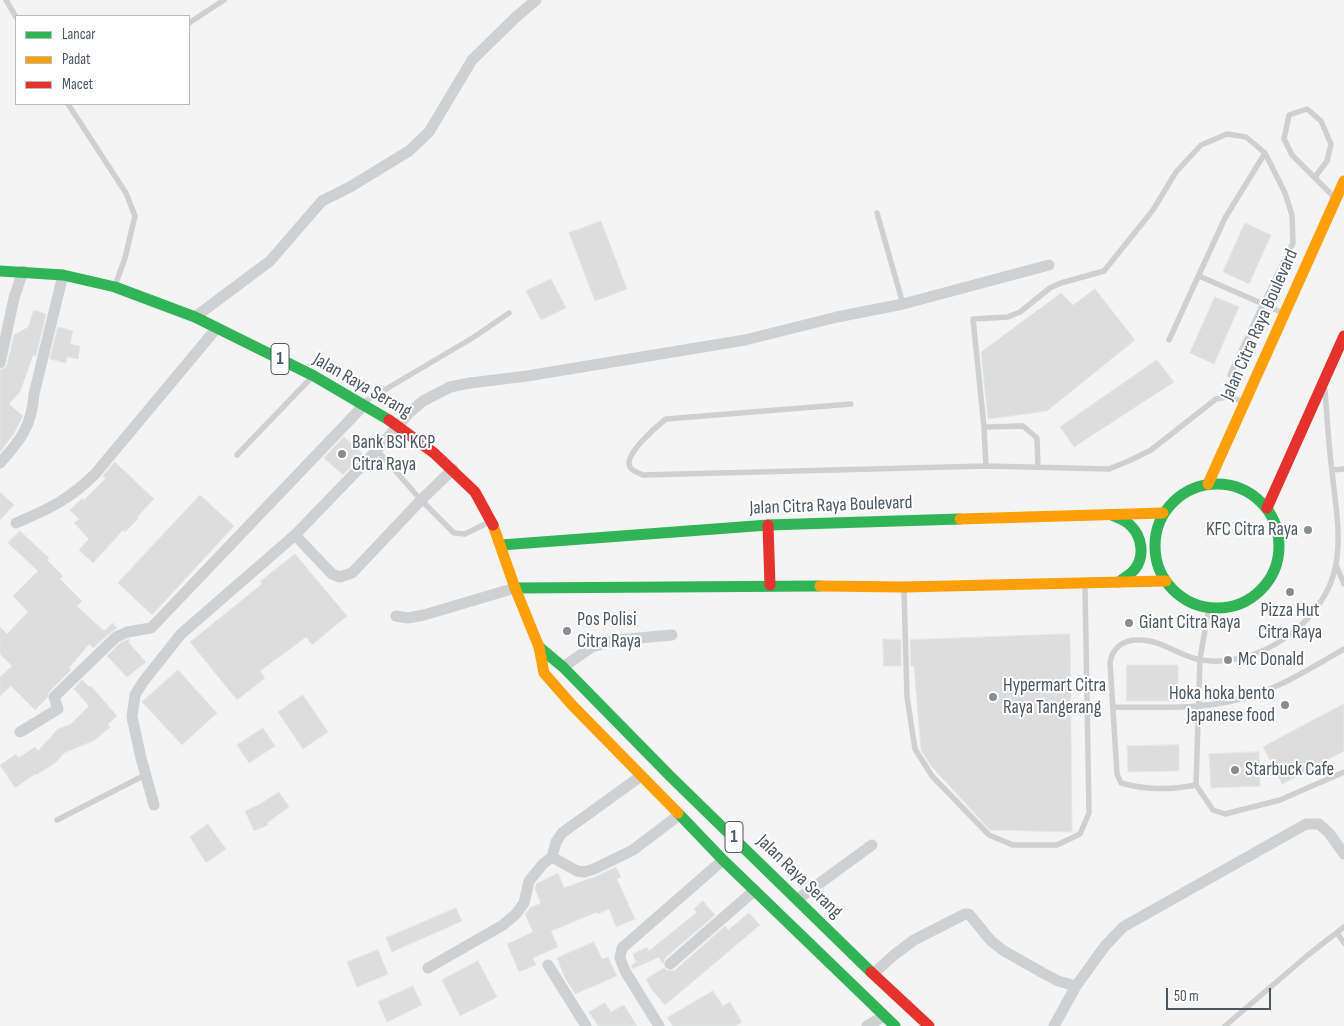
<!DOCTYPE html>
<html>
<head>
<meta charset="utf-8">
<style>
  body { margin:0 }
  #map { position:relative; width:1344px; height:1026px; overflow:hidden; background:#f4f4f4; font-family:"Sofia Sans Condensed",sans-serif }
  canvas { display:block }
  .legend { position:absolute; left:15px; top:15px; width:175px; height:90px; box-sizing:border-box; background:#fff; border:1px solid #b7bbc0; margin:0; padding:6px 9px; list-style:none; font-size:15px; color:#4a5661 }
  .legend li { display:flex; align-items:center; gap:10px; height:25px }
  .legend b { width:25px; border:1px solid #b7bbc0 }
  .scale { position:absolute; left:1166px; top:988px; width:105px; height:22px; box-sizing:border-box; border:2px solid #4a5661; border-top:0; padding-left:6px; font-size:15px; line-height:18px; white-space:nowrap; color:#4a5661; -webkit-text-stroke:4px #fff; paint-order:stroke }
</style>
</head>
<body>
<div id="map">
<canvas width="1344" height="1026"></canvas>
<ul class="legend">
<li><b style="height:6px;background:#30b455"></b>Lancar</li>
<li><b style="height:6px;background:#ff9f0a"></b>Padat</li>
<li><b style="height:6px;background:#e5322d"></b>Macet</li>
</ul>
<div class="scale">50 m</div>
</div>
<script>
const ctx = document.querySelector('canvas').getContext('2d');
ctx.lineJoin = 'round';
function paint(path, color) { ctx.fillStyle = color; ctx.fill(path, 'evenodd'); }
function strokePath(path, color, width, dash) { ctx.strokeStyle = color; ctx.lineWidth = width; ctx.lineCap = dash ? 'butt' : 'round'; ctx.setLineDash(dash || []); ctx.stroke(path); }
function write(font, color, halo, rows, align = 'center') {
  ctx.font = font + ' "Sofia Sans Condensed",sans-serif'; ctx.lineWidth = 4; ctx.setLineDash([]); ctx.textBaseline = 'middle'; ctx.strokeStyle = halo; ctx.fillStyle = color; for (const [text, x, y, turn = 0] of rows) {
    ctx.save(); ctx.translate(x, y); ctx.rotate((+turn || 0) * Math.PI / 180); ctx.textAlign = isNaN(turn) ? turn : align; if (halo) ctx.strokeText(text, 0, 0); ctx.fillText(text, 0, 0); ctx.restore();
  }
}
const building = new Path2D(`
  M601,221L627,289L595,301L569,233Z
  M1245,223L1271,235L1249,284L1223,272Z
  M551,279L566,308L541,320L526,291Z
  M1095,289L1135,340L1047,411L988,419L981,352L1061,293L1073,305Z
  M1215,297L1239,307L1214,364L1190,353Z
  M34,310L46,314L36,356L33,355L20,392L9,404L23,416L13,435L0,452V370L5,368L7,365L14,335L28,327Z
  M58,327L73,331L70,344L80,346L78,359L67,357L66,363L50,359Z
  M1157,360L1174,382L1074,447L1060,427Z
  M344,437L363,454L343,475L324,458Z
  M115,462L154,499L137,517L139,518L125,532L123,530L93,563L79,550L89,539L74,523L79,519L70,510L82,498L84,500L106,478L103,476Z
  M0,492L14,505L0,520Z
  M200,495L234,526L152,615L118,583Z
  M20,531L49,558L47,560L63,576L60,579L82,601L77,606L103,630H105L113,623L117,628L111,632L93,648L89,644L69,668L71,670L49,692L47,698L35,710L11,686L0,696V677L12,666L0,654V627L7,634L28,612L13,596L38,571L8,543Z
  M295,554L347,616L312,645L306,637L260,671L265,678L237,700L190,642L262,584L260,582Z
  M1070,634L1072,832L990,830L931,766L921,750L914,666H911L910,640Z
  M129,639L130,641L128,642L146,662L127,677L107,656L120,643Z
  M883,639L901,640V666H884Z
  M1127,665H1178V701H1127Z
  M178,670L217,713L182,745L142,702Z
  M82,680L89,687L91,686L117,716L108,724L110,727L95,740L64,753L55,763L36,775L35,774L15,788L0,765L16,754L18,758L35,747L38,751L58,729L71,724L89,706L74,689Z
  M303,695L328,732L303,749L278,712Z
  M1344,704V751L1282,784L1263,747Z
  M263,728L275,746L249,763L237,745Z
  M1179,745V771L1128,772L1127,746Z
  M1259,752L1260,786L1211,788L1209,754Z
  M279,792L289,807L267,823L268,825L254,831L245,811L260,804Z
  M208,824L226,849L206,863L190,837Z
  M616,867L621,877L617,879L635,919L616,927L609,909L598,914L597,912L551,931L558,947L533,958L536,965L519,972L507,944L533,932L525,914L530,908L541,903L535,889L536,884L558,873L564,888L597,876Z
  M703,901L715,915L665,958L663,964L659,957L632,969L631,966L636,962L633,954L647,947L649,951L697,912L694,909Z
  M456,908L462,921L392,952L386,938Z
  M749,913L760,925L665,1005L652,990L646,979L664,968L668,971L675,970L725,926L728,930Z
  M594,942L602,959L608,957L617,976L575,994L564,976L557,958Z
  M378,950L388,974L357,987L347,962Z
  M478,961L497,997L460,1016L442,980Z
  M413,986L422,1005L387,1022L378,1002Z
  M713,991L723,1006L730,1002L742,1022L735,1026H673L667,1018Z
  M605,1003L611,1012L624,1005L637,1026H598L589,1012Z`);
const lane = new Path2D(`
  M6,0L16,17
  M189,23L224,0
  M68,104L126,193L135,216L125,258L116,283
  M1315,177L1327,161L1331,144L1321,121L1307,109L1289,115L1284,139L1292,155L1335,198
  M877,213L903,304
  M1199,276L1263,304L1230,375
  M1169,340L1225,218L1265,153
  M366,401L474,337L509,313
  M851,404L666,419C657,426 623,455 630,467C632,471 639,473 643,475L986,466L1109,469L1131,460L1151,450L1216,399L1227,397L1243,401
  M984,427L1023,426L1037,438L1038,466
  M377,450L421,500L454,533L465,534L487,523
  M237,455L310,379
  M986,466L984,427L973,319L1008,317L1020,312L1050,288L1061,283L1104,271L1153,210L1176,172L1201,145L1227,134L1246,137L1265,153L1285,193L1292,215L1293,243L1263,304L1283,313
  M1332,470L1344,469
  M1336,565L1344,584
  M904,590L907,697L915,749L932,776L989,835L1013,845H1057L1080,834L1089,813L1085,585
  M1209,607L1200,659L1196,785L1213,810L1225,814L1280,800L1344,772
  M1113,707C1154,707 1199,710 1240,699C1277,690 1311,668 1344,649
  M1196,785C1171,790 1145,790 1121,783L1117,774L1110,662C1113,647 1124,639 1140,640C1162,640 1179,656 1201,660C1259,669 1326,622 1336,564C1341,537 1336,507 1333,480C1329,450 1327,420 1325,390
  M57,820L145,775
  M1337,933L1344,943
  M1225,1026L1308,955L1344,927`);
const street = new Path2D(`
  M195,317L270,261L322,201L350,187L409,151L429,132L472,60L515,18L536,0
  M0,363L14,298L23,271
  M0,463C21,440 32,425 34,394L63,275
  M16,523C49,509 70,499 95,474L216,329
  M295,535L332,574L340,577L352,573L421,500L453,469
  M396,616L407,618L424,615L515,588
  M563,667L592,647L616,640L672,635
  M20,732L58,709L54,697L116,637L127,632L151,628L365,404
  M154,805L141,758L132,717L135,695L143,682L181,634L295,535L377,450L409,413L423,401L450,387L470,383L527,376L745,340L837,317L903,304L1049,265
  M552,857L577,871L584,872L594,869L633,850L679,815
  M798,899L872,845
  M670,964L755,890
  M548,965L586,1026
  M428,968L503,925L516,914L524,903L529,881L543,864L552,857L556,842L562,833L641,776
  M873,974L894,955L914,940L965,914H969L991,941L1004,951L1043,973L1058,981L1076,986L1105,946L1123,927L1306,824H1319L1329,833L1344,854
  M659,1026L625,971L620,958L622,948L723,860
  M867,1026L884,1016
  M1054,1026L1076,986`);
const fast = new Path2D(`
  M0,271L63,275L115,287L195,317L314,376L389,420
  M1155 546a62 62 0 1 1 124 0a62 62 0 1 1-124 0Z
  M1112,515C1118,518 1125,520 1130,525C1142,536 1145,556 1135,569C1131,574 1124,578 1119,582
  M501,545L768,525L960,519
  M515,588L820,586
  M539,647L563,667L671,777L871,972
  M678,813L723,860L895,1026`);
const slow = new Path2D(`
  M1208,484L1344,181
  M960,519L1163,513
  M493,525L515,588L539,647L544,673L572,705L678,813
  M820,586L904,587L1166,581`);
const jam = new Path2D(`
  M389,420L434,453L475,492L493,525
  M1267,508L1344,336
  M768,525L770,585
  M871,972L929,1026`);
const markers = [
  [342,454,5,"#868d94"],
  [1308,530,5,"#868d94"],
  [1290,592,5,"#868d94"],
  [1129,623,5,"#868d94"],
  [567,631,5,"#868d94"],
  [1228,660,5,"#868d94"],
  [993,697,5,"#868d94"],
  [1285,705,5,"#868d94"],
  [1235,770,5,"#868d94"]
];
const shields = [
  [280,359,18],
  [734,837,18]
];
const shieldNames = [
  ["1",280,359],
  ["1",734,837]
];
const streetNames = [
  ["Jalan Citra Raya Boulevard",1260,325,-66],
  ["Jalan Raya Serang",362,386,30],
  ["Jalan Citra Raya Boulevard",831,506,-2],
  ["Jalan Raya Serang",799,877,44]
];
const poiNames = [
  ["Bank BSI KCP",352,443],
  ["Citra Raya",352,465],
  ["KFC Citra Raya",1298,530,"right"],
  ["Pizza Hut",1290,611,"center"],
  ["Citra Raya",1290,633,"center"],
  ["Pos Polisi",577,620],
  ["Citra Raya",577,642],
  ["Giant Citra Raya",1139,623],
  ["Mc Donald",1238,660],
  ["Hypermart Citra",1003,686],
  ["Raya Tangerang",1003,708],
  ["Hoka hoka bento",1275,694,"right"],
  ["Japanese food",1275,716,"right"],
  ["Starbuck Cafe",1245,770]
];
paint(building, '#ddddde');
strokePath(building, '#e5e6e7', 1);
strokePath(lane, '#ced0d2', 5.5);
strokePath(street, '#ced0d2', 11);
strokePath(fast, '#30b455', 11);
strokePath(slow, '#ff9f0a', 11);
strokePath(jam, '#e5322d', 11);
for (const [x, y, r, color] of markers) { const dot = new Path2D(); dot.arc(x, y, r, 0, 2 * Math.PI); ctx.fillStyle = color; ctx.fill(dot); strokePath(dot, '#fff', 2); }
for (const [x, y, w] of shields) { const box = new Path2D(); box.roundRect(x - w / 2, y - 15.5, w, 31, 4); ctx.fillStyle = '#fff'; ctx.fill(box); strokePath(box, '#4a5661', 1); }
write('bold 18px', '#4a5661', null, shieldNames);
write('19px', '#4a5661', '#fff', streetNames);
write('19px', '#4a5661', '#fff', poiNames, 'left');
</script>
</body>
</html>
